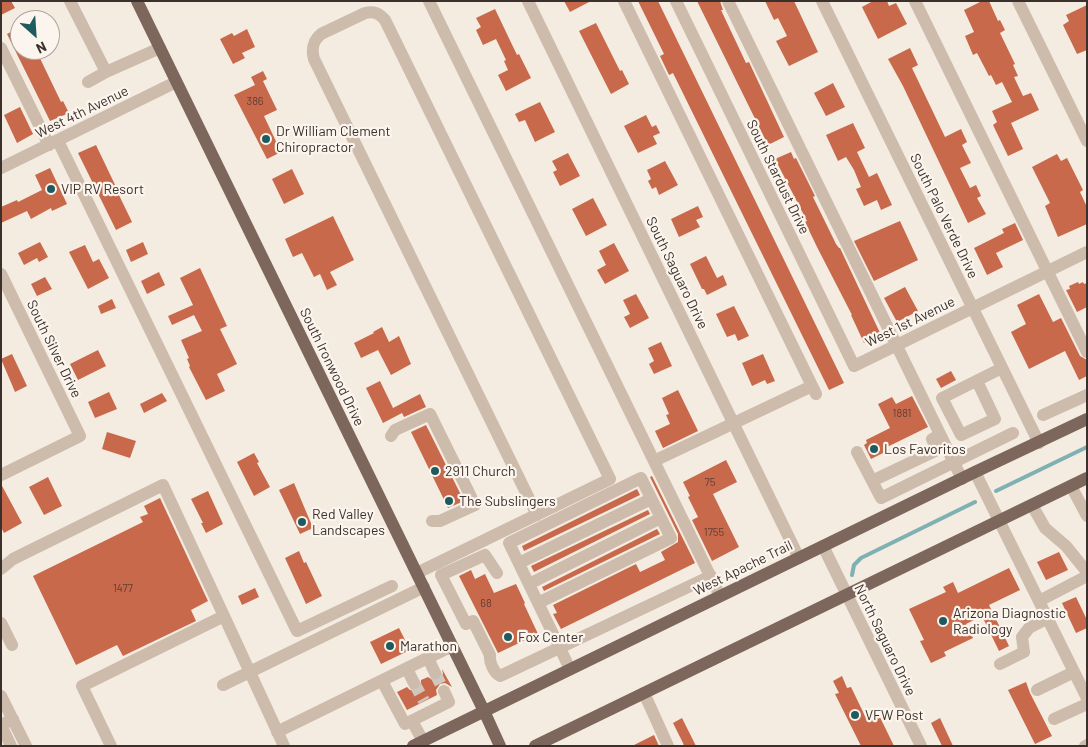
<!DOCTYPE html>
<html>
<head>
<meta charset="utf-8">
<style>
  body { margin:0 }
  #map { position:relative; width:1088px; height:747px; overflow:hidden; background:#f4ebe1; font-family:Barlow,sans-serif }
  canvas { display:block }
  .frame { position:absolute; inset:0; border:2px solid #3b302b; pointer-events:none }
  .north { position:absolute; left:10px; top:10px; width:50px; height:50px; box-sizing:border-box; background:#fbf5ee; border:1px solid #aea6a0; border-radius:50%; rotate:154deg; font-size:14px; font-weight:700; line-height:20px; text-align:center; color:#3b302b }
  .north::after { content:''; display:block; margin:auto; width:18px; height:22px; background:#1f5a5e; clip-path:polygon(50% 0,100% 100%,50% 72%,0 100%) }
</style>
</head>
<body>
<div id="map">
<canvas width="1088" height="747"></canvas>
<div class="frame"></div>
<div class="north">N</div>
</div>
<script>
const ctx = document.querySelector('canvas').getContext('2d');
ctx.lineJoin = 'round';
function strokePath(path, color, width, dash) { ctx.strokeStyle = color; ctx.lineWidth = width; ctx.lineCap = dash ? 'butt' : 'round'; ctx.setLineDash(dash || []); ctx.stroke(path); }
function paint(path, color) { ctx.fillStyle = color; ctx.fill(path, 'evenodd'); }
function write(font, color, halo, rows, align = 'center') {
  ctx.font = font + ' Barlow,sans-serif'; ctx.lineWidth = 4.5; ctx.setLineDash([]); ctx.textBaseline = 'middle'; ctx.strokeStyle = halo; ctx.fillStyle = color; for (const [text, x, y, turn = 0] of rows) {
    ctx.save(); ctx.translate(x, y); ctx.rotate((+turn || 0) * Math.PI / 180); ctx.textAlign = isNaN(turn) ? turn : align; if (halo) ctx.strokeText(text, 0, 0); ctx.fillText(text, 0, 0); ctx.restore();
  }
}
const stream = new Path2D(`
  M996,491L1087,447
  M852,575L854,565L861,558L975,502`);
const building = new Path2D(`
  M1,1H11L15,8L1,15Z
  M564,1H591L570,12Z
  M638,1H658L844,383L829,390L673,73L669,75L660,56L664,54Z
  M697,1H720L723,10H721L746,63L749,62L784,137L768,145Z
  M765,1H794L818,52L789,66L776,41L787,36L778,18L774,20Z
  M873,1H887L889,6L896,3L907,24L878,39L862,7Z
  M982,1H989L998,21L1000,20L1005,30L1000,33L1015,64L1013,65L1018,76L1014,77L1023,96L1031,93L1039,110L1011,123L1023,149L1008,156L993,125L997,122L992,111L1012,102L1002,82L996,85L991,75L989,76L977,53L973,55L965,36L974,32L964,10Z
  M1087,5V50L1077,54L1063,25L1069,21L1066,15Z
  M495,9L517,55L519,54L531,78L506,91L498,75L508,70L504,61L506,60L496,39L483,45L476,30L481,27L476,18Z
  M596,23L620,71L622,70L629,84L611,94L579,31Z
  M20,27V50H36L61,102L63,101L69,113L50,121L7,34Z
  M247,29L255,47L242,53L245,58L233,64L220,39L232,33L234,36Z
  M910,48L918,65L912,68L945,137L961,129L967,142L962,145L971,163L960,168L970,188L976,185L981,196L977,198L986,214L968,223L903,86L888,59Z
  M263,71L267,79L263,81L277,110L264,116L281,152L267,159L234,95L255,85L251,77Z
  M833,83L845,107L826,116L814,93Z
  M540,102L555,132L535,142L525,120L519,122L515,114Z
  M20,107L33,134L17,143L4,115Z
  M646,115L652,127L656,125L660,133L653,136L657,144L638,153L624,126Z
  M853,123L865,148L857,152L869,177L877,173L892,205L881,210L877,200L864,206L856,189L861,187L854,170L846,157L838,161L826,135Z
  M96,145L118,191H117L132,222L116,230L78,153Z
  M791,152L794,159L796,158L815,196L813,197L836,244L839,248H840L881,335L864,343L851,315H852L817,247L805,222L807,221L775,159Z
  M568,153L580,176L560,186L553,172L557,170L552,161Z
  M1057,154L1061,161L1067,158L1083,190L1080,192L1087,207V224L1058,237L1045,206L1050,203L1032,167Z
  M665,161L678,185L659,195L656,187L652,189L648,181L651,179L647,170Z
  M50,168L67,204L52,211L51,208L31,219L27,211L1,223V207L17,200L18,202L42,190L35,175Z
  M292,169L304,194L284,204L272,179Z
  M593,198L607,225L586,236L572,209Z
  M698,206L703,217L696,220L700,227L679,237L671,219Z
  M333,216L354,260L330,272L337,285L327,290L320,274L314,277L302,253L293,257L285,239Z
  M900,221L918,260L874,281L854,241Z
  M1015,223L1023,240L996,253L1003,267L987,275L974,248L1004,233L1002,229Z
  M40,242L48,257L39,262L37,258L24,265L18,253Z
  M143,242L148,254L131,262L126,250Z
  M614,243L629,271L605,284L597,270L606,265L599,251Z
  M85,245L93,262L99,259L109,278L88,289L69,252Z
  M706,256L717,278L723,275L727,285L707,295L704,289H702L690,264Z
  M200,268L227,326L220,329L237,364L217,374L225,391L206,400L189,367L190,366L187,359L189,358L181,340L202,331L194,315L172,325L168,316L193,305L180,278Z
  M159,272L165,285L147,294L141,281Z
  M45,277L52,289L37,296L31,284Z
  M1078,282L1079,284L1083,282L1084,284L1087,283V307L1077,312L1066,290L1070,289L1069,286Z
  M905,287L918,311L897,322L884,298Z
  M636,294L649,318L630,328L624,317L630,314L623,300Z
  M1039,294L1053,322L1061,318L1080,356L1087,360V376L1079,380L1065,351L1029,369L1011,332L1026,324L1017,305Z
  M112,299L116,308L101,314L98,306Z
  M734,306L749,336L738,341L735,334L727,337L716,314Z
  M382,327L389,342L399,336L411,364L391,375L378,350L361,358L354,343L374,333L373,332Z
  M661,342L672,366L654,374L649,364L654,361L648,348Z
  M98,350L106,366L78,380L70,364Z
  M12,354L27,386L15,392L1,359Z
  M763,354L775,381L767,384L765,380L752,386L742,363Z
  M951,371L956,380L941,388L936,379Z
  M380,381L393,408L420,394L426,407L404,417L402,413L383,423L366,388Z
  M678,390L698,431L663,448L655,431L670,424L666,415L669,414L662,398Z
  M109,392L117,409L95,418L88,402Z
  M162,393L167,401L144,413L140,404Z
  M912,396L928,427L883,449L885,452L871,459L864,445L867,443L866,440L890,428L878,404L892,397L896,404Z
  M426,425L464,501L448,508L411,432Z
  M107,432L136,441L130,458L102,449Z
  M254,453L259,462L257,463L270,487L254,496L237,462Z
  M726,460L737,482L713,494L739,547L712,561L692,520L698,517L688,497L690,496L683,482Z
  M652,476L695,563L561,629L553,614L557,613L553,605L636,564L640,572L665,560L661,552L678,542V534L650,477Z
  M48,477L62,506L44,515L29,487Z
  M294,483L313,528L300,534L279,490Z
  M1,484L22,523L4,533L1,527Z
  M637,489L640,495L524,551L522,546Z
  M208,491L223,524L206,533L201,523H203L191,499Z
  M160,498L208,601L191,610L196,621L123,656L117,645L76,665L33,576L143,522L140,517L148,514L144,506Z
  M648,510L650,514L534,572L531,566Z
  M657,529L660,534L544,591L542,587Z
  M299,551L304,563L306,562L322,596L306,604L285,558Z
  M1059,552L1068,570L1046,580L1037,562Z
  M1009,568L1020,590L989,605L1009,646L999,651L982,616L966,624L973,638L944,652L946,656L931,663L920,641L924,640L909,609L946,592L943,587L953,582L958,593Z
  M471,570L475,579L485,574L494,593L516,584L525,603L524,604L538,634L498,653L459,576Z
  M255,588L259,597L242,605L238,596Z
  M1076,597L1087,620V628L1076,633L1062,603Z
  M399,628L410,650L381,664L370,642Z
  M442,669L452,687L445,683L440,684L436,690L437,695L407,710L397,692L407,687L410,690H417L421,687V680L428,677L434,681L439,680L443,674Z
  M842,676L847,688L851,687L865,716L877,711L894,746H861L835,694L839,693L833,681Z
  M1026,682L1030,693L1052,736L1035,744L1008,690Z
  M682,718L696,746H684L683,743L673,723Z
  M940,718L953,746H942L931,723Z
  M654,735L659,746H632Z`);
const minorTunnel = new Path2D(`
  M435,673L444,691
  M414,683L424,701`);
const minor = new Path2D(`
  M70,1L106,72
  M429,1L720,596
  M528,1L799,558
  M624,1L816,394
  M676,1L854,366L1087,252
  M728,1L962,479
  M822,1L1039,443
  M915,1L1087,352
  M1018,1L1087,141
  M1,48L49,145
  M88,82L106,72L160,48
  M58,141L297,631L392,586
  M1,168L176,82
  M1,274L80,436L1,475
  M977,381L995,419L961,435L942,398L1002,368
  M1043,415L1087,395
  M391,436L395,430L430,414L475,505L440,521H432
  M857,452L881,498L1013,433
  M654,461L812,386
  M975,472L1087,698
  M872,481L937,450L932,439L940,435
  M1071,486L1087,516
  M1032,505L1045,528L1066,546L1087,572
  M823,546L921,746
  M519,563L651,499
  M1,569L13,559L163,485L224,616
  M417,573L610,479L385,20C379,13 374,11 365,13L321,34C313,41 311,48 314,59L537,515
  M497,573L485,555L441,575L466,624L473,621L490,655C489,662 494,673 500,676L711,576
  M529,584L661,518
  M1039,601L1087,576
  M538,603L671,538L641,478L509,543C529,585 550,627 570,669
  M1,623L12,645
  M428,658L435,673
  M1000,664L1024,652L1022,637L1029,628L1048,618
  M407,669L414,683
  M382,681L405,724L449,702L444,691
  M223,685L424,587
  M1037,690L1074,672
  M644,693L668,746
  M1,696L26,746
  M1054,719L1087,704
  M412,721L423,741
  M277,732L452,646
  M11,746L1,725L13,719
  M111,746L82,686L224,616L284,746
  M1085,746L1087,745`);
const major = new Path2D(`
  M137,1L484,711L500,746
  M413,746L975,472L1087,419
  M535,746L1087,478`);
const markers = [
  [266,139,5,"#1f5a5e"],
  [51,189,5,"#1f5a5e"],
  [874,449,5,"#1f5a5e"],
  [435,471,5,"#1f5a5e"],
  [449,501,5,"#1f5a5e"],
  [302,522,5,"#1f5a5e"],
  [943,621,5,"#1f5a5e"],
  [508,637,5,"#1f5a5e"],
  [390,646,5,"#1f5a5e"],
  [855,715,5,"#1f5a5e"]
];
const numberNames = [
  ["386",255,101],
  ["1881",902,413],
  ["75",710,482],
  ["1755",714,532],
  ["1477",123,588],
  ["68",486,603]
];
const streetNames = [
  ["West 4th Avenue",82,112,-26],
  ["South Stardust Drive",778,177,64],
  ["South Palo Verde Drive",944,216,64],
  ["South Saguaro Drive",677,273,64],
  ["West 1st Avenue",910,322,-26],
  ["South Silver Drive",54,349,64],
  ["South Ironwood Drive",332,367,64],
  ["West Apache Trail",743,568,-26],
  ["North Saguaro Drive",885,640,64]
];
const poiNames = [
  ["Dr William Clement",276,131],
  ["Chiropractor",276,147],
  ["VIP RV Resort",61,189],
  ["Los Favoritos",884,449],
  ["2911 Church",445,471],
  ["The Subslingers",459,501],
  ["Red Valley",312,514],
  ["Landscapes",312,530],
  ["Arizona Diagnostic",953,613],
  ["Radiology",953,629],
  ["Fox Center",518,637],
  ["Marathon",400,646],
  ["VFW Post",865,715]
];
strokePath(stream, '#7fb0b2', 4);
paint(building, '#c8694b');
strokePath(minorTunnel, '#cfc6bd', 12, [12, 6]);
strokePath(minor, '#cdbbac', 12);
strokePath(major, '#7d675c', 12);
for (const [x, y, r, color] of markers) { const dot = new Path2D(); dot.arc(x, y, r, 0, 2 * Math.PI); ctx.fillStyle = color; ctx.fill(dot); strokePath(dot, '#fbf5ee', 2); }
write('11px', '#5e3e33', null, numberNames);
write('14px', '#3b302b', '#fbf5ee', streetNames);
write('14px', '#3b302b', '#fbf5ee', poiNames, 'left');
</script>
</body>
</html>
